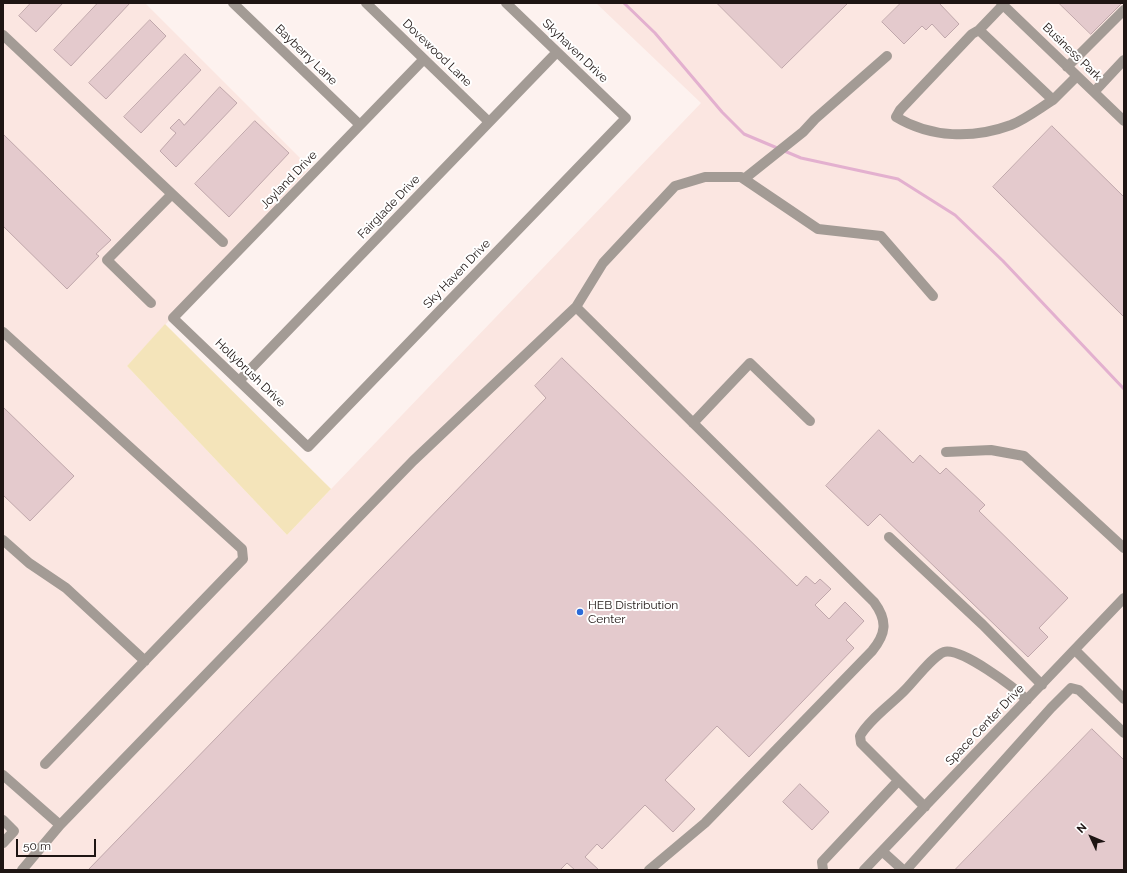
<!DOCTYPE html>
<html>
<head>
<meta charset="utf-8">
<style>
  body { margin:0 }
  #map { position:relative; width:1127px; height:873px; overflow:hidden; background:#fdf2ef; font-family:Raleway,sans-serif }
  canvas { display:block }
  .frame { position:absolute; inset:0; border:4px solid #1e1513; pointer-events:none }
  .north { position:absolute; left:1071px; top:817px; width:40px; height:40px; -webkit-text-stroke:3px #fff; paint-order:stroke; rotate:314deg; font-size:11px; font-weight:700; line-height:16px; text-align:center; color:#1e1513 }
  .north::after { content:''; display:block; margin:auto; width:14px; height:18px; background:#1e1513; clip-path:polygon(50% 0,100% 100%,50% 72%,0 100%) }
  .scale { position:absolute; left:16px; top:839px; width:80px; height:18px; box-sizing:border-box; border:2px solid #1e1513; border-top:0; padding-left:5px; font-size:12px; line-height:14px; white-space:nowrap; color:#1e1513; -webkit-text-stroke:3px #fff; paint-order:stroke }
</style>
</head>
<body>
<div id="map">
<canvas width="1127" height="873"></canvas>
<div class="frame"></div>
<div class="north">N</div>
<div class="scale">50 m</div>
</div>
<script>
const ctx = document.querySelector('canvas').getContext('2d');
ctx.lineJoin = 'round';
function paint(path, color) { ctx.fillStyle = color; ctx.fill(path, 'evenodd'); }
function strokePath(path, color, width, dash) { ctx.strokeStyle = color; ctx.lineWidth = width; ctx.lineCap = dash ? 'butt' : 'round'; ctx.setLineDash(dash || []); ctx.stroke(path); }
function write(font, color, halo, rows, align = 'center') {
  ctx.font = font + ' Raleway,sans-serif'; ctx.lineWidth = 4; ctx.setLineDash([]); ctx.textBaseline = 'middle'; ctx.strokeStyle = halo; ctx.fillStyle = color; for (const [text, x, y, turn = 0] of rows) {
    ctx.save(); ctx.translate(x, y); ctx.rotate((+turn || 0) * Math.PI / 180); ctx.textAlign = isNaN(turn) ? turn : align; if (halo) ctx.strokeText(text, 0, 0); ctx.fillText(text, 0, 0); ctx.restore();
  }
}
const built = new Path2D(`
  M3,3H145L310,168L127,366L287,535L701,103L596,3H1124V870H3Z`);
const green = new Path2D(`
  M165,324L331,489L287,535L127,366Z`);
const stream = new Path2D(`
  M624,3L655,33L722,112L744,134L801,158L898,179L955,215L1003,261L1124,389`);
const building = new Path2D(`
  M31,3H63L36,32L19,16Z
  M98,3H130L71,66L54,50Z
  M717,3H848L782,68Z
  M901,3H939L959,24L945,38L932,24L926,30L922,26L904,44L882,22Z
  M1059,3H1122L1091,34Z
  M150,20L166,36L106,99L89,83Z
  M185,54L201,70L141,133L124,117Z
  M220,87L237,103L176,167L160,151L176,133L170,128L179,119L184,125Z
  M255,121L289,153L229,217L195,184Z
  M1052,126L1124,197V317L993,187Z
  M3,134L111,240L96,254L99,256L67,289L3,226Z
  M562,358L797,586L806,576L815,584L820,579L831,589L815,605L829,619L845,602L864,621L846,640L854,648L749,757L717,726L665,780L695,809L673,832L645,805L602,849L597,844L585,857L599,870H575L567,863L560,870H88L546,398L535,386Z
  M3,407L74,476L30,521L3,495Z
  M879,430L913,463L920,455L940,474L946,468L985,505L979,511L1068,598L1039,628L1048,637L1028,657L880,514L868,526L826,486Z
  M1092,729L1124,760V870H955Z
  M800,784L829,812L812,830L783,802Z`);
const minor = new Path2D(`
  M233,3L360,125
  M366,3L489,122
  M1001,3L1124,121
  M1003,5L979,30L1053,100L1077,76
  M979,30L972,34L900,110L896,117C931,138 973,139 1011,125C1026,119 1040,108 1053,100
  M3,35L223,242
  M424,59L173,318L308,447L626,118L506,3
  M1067,67L1124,10
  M1094,92L1124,60
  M744,179L803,132L815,119L887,56
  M151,303L107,260L172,194
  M576,307L603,263L675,186L705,177H741L818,229L881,236L933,296
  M3,332L242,549L243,559L45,764
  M239,381L557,52
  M693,423L750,363L810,421
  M946,452L991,450L1024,456L1124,548
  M889,537L983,625L1042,685
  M3,540L29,563L66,588L145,661
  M1075,650L1124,699
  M3,775L60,825L413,461L576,307L874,602C888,621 886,634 872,651L705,823L649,870
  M925,807L861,743L860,736C868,721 890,705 903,692C913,683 932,656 944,652C961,647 1015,688 1027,700
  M3,820L14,831L3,843
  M882,851L903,870
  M22,870L60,825
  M823,870L822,862L898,781
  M864,870L1124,598
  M906,870L1051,708L1071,688L1079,690L1124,733`);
const markers = [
  [580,612,4,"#2b6ad8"]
];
const streetNames = [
  ["Skyhaven Drive",575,51,44],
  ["Business Park",1072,52,44],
  ["Dovewood Lane",437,53,44],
  ["Bayberry Lane",306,55,44],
  ["Joyland Drive",289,180,-46],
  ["Fairglade Drive",389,207,-46],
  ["Sky Haven Drive",457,274,-46],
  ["Hollybrush Drive",250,373,44],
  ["Space Center Drive",985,725,-46]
];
const poiNames = [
  ["HEB Distribution",588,605],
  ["Center",588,619]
];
paint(built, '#fbe6e1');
paint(green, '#f4e4ba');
strokePath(stream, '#e3b0cf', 3);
paint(building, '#e4cacd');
strokePath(building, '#c0a7ab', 1);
strokePath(minor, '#a39b95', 10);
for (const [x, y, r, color] of markers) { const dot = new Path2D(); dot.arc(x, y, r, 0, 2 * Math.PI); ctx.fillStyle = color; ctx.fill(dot); strokePath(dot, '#fff', 1.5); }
write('12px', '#1e1513', '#fff', streetNames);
write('12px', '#1e1513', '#fff', poiNames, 'left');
</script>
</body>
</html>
